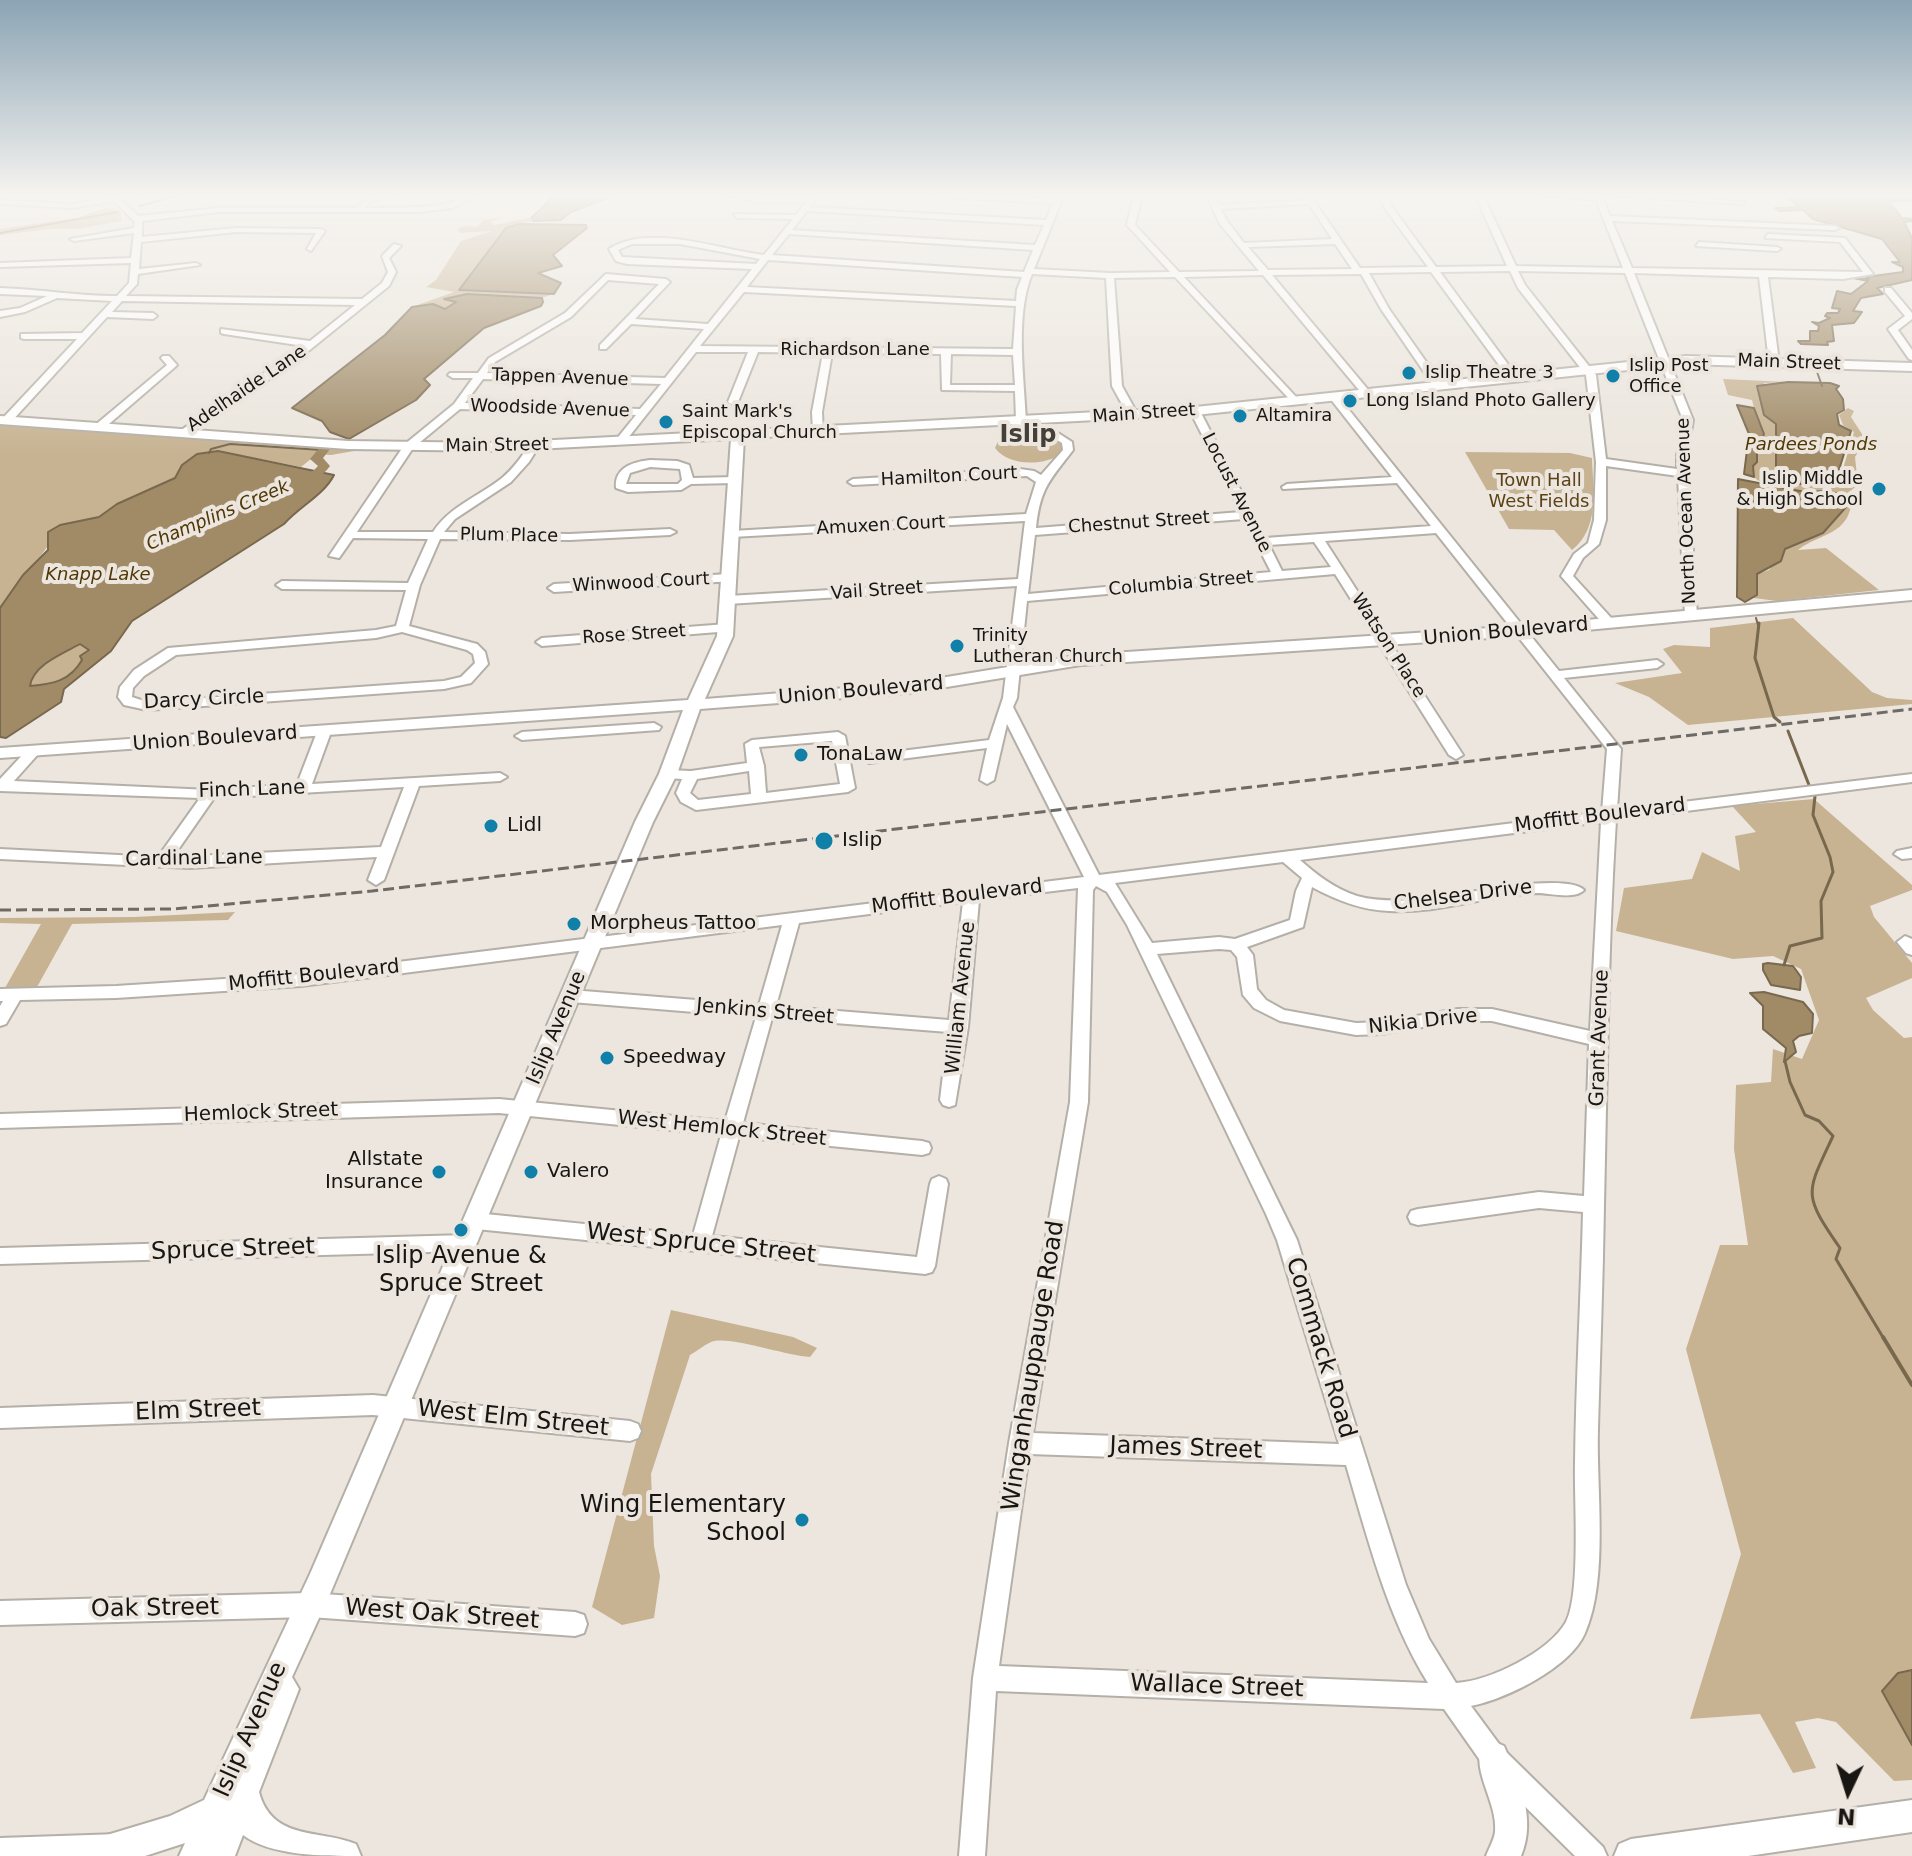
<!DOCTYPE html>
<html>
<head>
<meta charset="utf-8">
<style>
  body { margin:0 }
  #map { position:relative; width:1912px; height:1856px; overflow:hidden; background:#ece6de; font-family:"DejaVu Sans",sans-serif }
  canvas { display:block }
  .north { position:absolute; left:1808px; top:1752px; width:80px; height:80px; -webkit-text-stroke:6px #ece6de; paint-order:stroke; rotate:184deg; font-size:22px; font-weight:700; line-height:32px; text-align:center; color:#181613 }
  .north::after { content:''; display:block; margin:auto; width:28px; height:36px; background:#181613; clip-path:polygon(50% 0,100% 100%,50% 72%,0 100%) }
</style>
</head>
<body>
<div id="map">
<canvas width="1912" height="1856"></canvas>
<div class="north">N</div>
</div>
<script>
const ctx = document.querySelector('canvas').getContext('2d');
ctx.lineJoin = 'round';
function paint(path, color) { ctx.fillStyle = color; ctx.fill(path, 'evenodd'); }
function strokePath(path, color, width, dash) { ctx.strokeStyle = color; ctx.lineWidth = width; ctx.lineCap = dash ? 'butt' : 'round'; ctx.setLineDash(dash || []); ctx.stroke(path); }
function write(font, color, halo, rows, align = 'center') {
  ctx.font = font + ' "DejaVu Sans",sans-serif'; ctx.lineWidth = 8; ctx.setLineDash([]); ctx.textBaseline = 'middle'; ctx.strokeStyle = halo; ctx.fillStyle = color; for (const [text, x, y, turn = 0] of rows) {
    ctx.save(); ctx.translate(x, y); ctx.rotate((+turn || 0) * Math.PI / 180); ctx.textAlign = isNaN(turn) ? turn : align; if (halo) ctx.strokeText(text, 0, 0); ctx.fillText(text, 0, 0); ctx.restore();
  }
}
const green = new Path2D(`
  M106,208L120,210L122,221L77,229H51L0,235V229L76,218Z
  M502,217L490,222L494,225L532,217L533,221L518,224L461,290L553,294L542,298L467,294L447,300L457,301L444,309L412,307L454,292L426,287L436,280L461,241L492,231L460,233L457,229L464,226L477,227L484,220Z
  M1723,379L1788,382L1764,383L1776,424L1777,474L1847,483L1842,472L1854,432L1843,425L1839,415L1848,408L1854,411L1851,417L1862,434L1863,444L1855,457L1858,485L1845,495L1852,499C1849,536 1821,532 1798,550L1826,548L1879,590L1777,601L1754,598L1757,574L1769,570L1785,549L1823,533L1827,491C1806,492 1770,493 1754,477L1753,466L1757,462L1756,415L1752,400L1728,395Z
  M0,422L324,447L354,451L331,455L317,454L301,467L218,451L182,465L175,478L118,504L99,517L60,525C45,556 20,579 0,608Z
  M1025,431L1037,432L1063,442V453C1045,466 1009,467 995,448L999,439Z
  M1465,452L1570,453L1592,458C1593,490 1600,528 1572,550L1554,530L1509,529Z
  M1793,618L1872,692L1887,698L1912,700V704L1688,725L1649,697L1615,683L1682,673L1663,649L1674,645L1710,647V628Z
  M80,644L90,650C67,680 68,681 29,687C33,664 62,654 80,644Z
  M1814,799L1912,885V890L1870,906L1874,917L1912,963V978L1866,998L1873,1010L1904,1038L1912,1037V1780L1894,1781L1836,1722L1818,1718L1795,1722L1816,1768L1793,1773L1760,1714L1690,1719L1741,1554L1686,1349L1720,1245H1748L1734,1149L1736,1085L1771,1082L1773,1049L1802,1059L1819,1020L1801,969L1773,956L1733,959L1616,931L1624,888L1692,879L1702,852L1740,871L1735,836L1756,832L1732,806Z
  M235,912L228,920L72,924L37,987L5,988L41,924L0,923V918L134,917Z
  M671,1310L793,1337L817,1348L810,1357C785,1356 730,1335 711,1342C704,1345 697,1351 690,1355L651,1474L654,1546L660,1576L654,1618L622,1625L592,1607Z`);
const water = new Path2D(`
  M547,195H615L571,212L561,220L533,221L532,217L550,200Z
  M1784,195L1912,196V201H1888L1902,218L1912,219V221L1904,222L1912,238V280L1877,288L1883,294L1861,298L1853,311L1862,312L1854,323L1832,325L1834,341L1827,342L1828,345L1801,344L1798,341H1810V331H1818L1819,326L1812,322L1819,323L1830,318L1825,316L1827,313H1838L1840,309L1832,308L1837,291L1851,294L1868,281L1853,278L1869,279L1866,277L1903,272V267L1892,262H1900L1882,239L1813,219L1803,210L1779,211L1775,208L1800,207Z
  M519,224L586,225L587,228L553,255L562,266L538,273L561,283L554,294L459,290L506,228Z
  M467,294L542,298L543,302L541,306L484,328L424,379L430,385L416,400L349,439L330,432L322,421L292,408L385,335L412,307L433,304L445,309L456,302L444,299Z
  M1788,382L1830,383L1839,386L1836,389L1843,399L1844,410L1837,414L1839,425L1851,431L1839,470L1847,483L1800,484L1776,474V424L1764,415L1757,386Z
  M1737,405L1754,408L1764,434L1757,451V462L1753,466L1754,477L1744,474L1749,434Z
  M218,451L334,475C324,495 300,506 284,524L132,621L111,651L64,689L61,702L6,738L0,737V608L23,575L48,550V532L60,525L99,517L117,504L175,478L182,465L197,454ZM80,644L89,650L80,656L82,660C70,681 53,684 30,686C33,665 62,654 80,644Z
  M1738,479L1805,492L1827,491L1844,495L1847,506L1823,533L1785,549L1781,561L1757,574V595L1745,602L1737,597Z
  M1768,963L1793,966L1801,977L1800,990L1771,985L1763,970V964Z
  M1764,992L1803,1002L1813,1014L1812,1033L1799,1036L1793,1041L1796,1052L1784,1062L1786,1048L1763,1029V1006L1750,993Z
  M1912,1670V1745L1882,1691L1898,1673Z`);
const streamFar2 = new Path2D(`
  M139,206L180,195
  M0,233L118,212
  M1816,369L1822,386
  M209,453L211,449L230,444L322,450
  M1756,618L1758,625`);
const streamFar1 = new Path2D(`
  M1759,623L1755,658L1774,717L1780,722
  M1788,731L1809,785
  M1784,965L1790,946L1822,938L1821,901L1833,872L1830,857L1813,815L1815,796
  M1785,1061L1790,1082L1805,1115L1819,1121L1833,1136C1806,1194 1802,1193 1840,1248L1836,1259L1884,1339`);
const stream = new Path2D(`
  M1883,1337L1912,1385`);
const river = new Path2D(`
  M320,447L330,449L323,458L330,466C322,477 310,485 296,484V478L313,471L318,466L310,459Z`);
const minor = new Path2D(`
  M126,195H143L121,200L138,216L219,208H356C368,195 378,195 395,195L371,201L365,208C390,208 416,208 441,205C454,203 464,195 478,195L452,208L420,212H219L142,221V237L236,228L321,229L325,231L311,251L307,249L316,233L236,232L141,242L139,269L196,263L200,265L138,274L137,284L126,296L362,299L382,283L388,272L382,256L394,244L401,246L389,258L396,272L389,286L296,361L186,435L177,433L304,346L224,334L221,333V329L310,341L355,305L122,301L112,312L153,313L157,316L153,319L107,317L10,423H2V419L77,339H24L21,338V334L82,333L112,301L57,298L25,312L0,317V311L20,308L47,296L0,294V288C39,289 77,296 117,296L129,283L131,263L0,267V263L131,258L134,233L74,241L70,239L134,228L135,222L114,201L72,208L0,204V200L72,204Z
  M728,195L810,198L812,195H820L810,207L1046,220L1053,203L936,197L932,195L1055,199L1056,195H1064L1034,269L1110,273L1170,272L1127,225L1134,195H1142L1135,225L1179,272L1259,271L1220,224L1206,195H1214L1218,205L1306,200L1302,195H1310L1360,268L1428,267L1384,207L1379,195H1387L1392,207L1436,267L1507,266L1475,195H1483L1516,266L1623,268L1596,200L1539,195H1602L1610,216L1835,226L1839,228L1835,230L1612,221L1632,268L1863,272L1840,242L1765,238L1768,234L1845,238L1873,274L1843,279L1768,277L1779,362L1774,365L1769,362L1759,277L1634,273L1693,420L1687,456L1697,616L1691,620L1685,616L1678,476L1606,466V520L1599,544L1583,558L1573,576L1613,620V626H1605L1561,576L1574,554L1588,543L1594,520L1596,462L1586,375L1518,288L1510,271L1440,272L1518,378L1513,381L1510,380L1431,272L1369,273L1389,309L1443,386L1438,389L1435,388L1381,309L1361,274L1272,275L1370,392L1372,394L1367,397L1364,396L1263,275L1184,277L1298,399V403L1294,404L1175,277L1114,278L1122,386L1138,415L1133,418L1128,415L1112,386L1106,278L1032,274C1015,315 1024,376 1026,421L1024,424L1058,433L1072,442L1073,450C1050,480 1040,488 1036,528L1241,512L1190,411L1195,408L1200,411L1265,538L1431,526L1397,483L1283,489L1282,487L1287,484L1392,477L1329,397L1337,395L1559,671L1657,660L1663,664L1657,668L1564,678L1621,749L1617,810L1912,774V782L1616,820C1608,949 1607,1077 1604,1205C1603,1279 1600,1354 1598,1429C1596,1489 1609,1578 1585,1633C1570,1668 1506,1699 1471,1706L1502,1748L1603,1847L1607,1856H1575L1484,1766L1444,1709L996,1691L985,1856H959L973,1678L1009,1443L1070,1102L1078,888L979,900L968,1027L955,1105L949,1107L943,1105L940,1100L948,1032L772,1018L743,1123L922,1141L929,1143L931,1148L929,1153L922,1155L739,1137L712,1236L917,1257L930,1184L932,1179L939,1176L946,1179L948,1184L935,1266L932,1272L925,1274L476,1229L469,1227L466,1221L469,1215L476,1213L693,1235L721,1135L499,1113L0,1128V1114L499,1099L725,1121L756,1017L571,1002L565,1000L563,996L565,992L571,990L759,1005L782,925L301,986L116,998L20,1000L6,1024L0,1026V1006L3,1001H0V989L116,986L301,974L1084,877L1007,724L994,780L987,784L980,780L987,748L869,763L862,759L869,755L989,740L1003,698L1017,586L728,604L722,600L728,596L1018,579L1025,521L732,537L726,534L732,531L1026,514L1036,482L1027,476L853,485L848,482L853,479L1020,469L1034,471L1041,475L1063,450L1062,443L1057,440C1042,434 1025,435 1012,424L1016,420L1015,391L942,390L941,354L832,353L822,412L823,431L818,434L813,431L812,412L823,353L758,352L738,402L733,405L728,402L748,352H696L624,443L620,444L615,441L636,415L460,409L413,448L357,532H433C450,506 478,497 502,478C514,468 522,456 530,444L534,443L539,446L529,462L511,482L455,519L444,532L570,534L670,529L676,532L670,535L570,540L440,539L420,585L409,626L477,644L485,652L488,664L471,683L444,689L147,710L124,705L118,697L120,687L134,670L168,648L376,630L396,626L406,590L282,589L276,585L282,581L408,583L428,539L353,538L339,558L329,556L405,444L454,404L473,378H453L448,375L450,373H478L489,358L565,313L606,274L666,279L670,282L635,319L708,324L752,269L627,264L616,261L609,249C650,223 719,250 764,255L793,219L737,218L734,214L796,215L806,202H756ZM1309,204L1332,239L1244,243L1227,221L1221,209ZM807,211L1044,225L1035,245L792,230ZM789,234L1033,250L1024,272L772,255ZM632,244H680L760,259L756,264L622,257L618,250ZM1335,244L1352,269L1268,270L1248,247ZM768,260L1022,277L1017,290L1016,301L747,287ZM1518,271L1625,273L1683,420L1677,456V469L1606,459L1596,375L1525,285ZM608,280L659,284L600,345V349H606L631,324L704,329L665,378L487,373L495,362L571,317ZM744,292L1016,306L1013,349L700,346ZM951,354L1013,355L1015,385H950ZM483,379L661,384L640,409L465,403ZM1244,519L1271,572L1028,594L1035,535ZM1436,533L1607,749L1602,812L1099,875L1013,707L1017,698L1027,601L1335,574L1449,755L1456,759L1463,755L1325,541ZM1314,542L1331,567L1282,571L1269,545ZM402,632L467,650L473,654L475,663L461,677L444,681L147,702L132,697L133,688L144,676L176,655L376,638ZM1601,822L1590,1031L1492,1009H1458L1381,1022L1356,1023L1284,1010L1266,1000L1257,989L1253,955L1247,947L1303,927L1312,887C1336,900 1361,910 1389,911C1438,914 1487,895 1536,893C1551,893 1574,900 1584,890C1565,871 1455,896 1425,899C1403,901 1379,902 1357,896C1335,889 1317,875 1300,860ZM1283,862L1302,878L1296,891L1290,920L1235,939L1219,937L1152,943L1115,883ZM1096,886L1107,892L1127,925L1266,1214L1277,1240L1339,1444L1033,1433L1088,1102L1093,890ZM963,902L949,1020L776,1006L799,923ZM1219,949L1231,950L1237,957L1243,995L1254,1008L1280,1021L1356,1035L1381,1034L1458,1021H1492L1589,1044L1584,1196L1539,1192L1418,1209L1411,1211L1408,1217L1411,1223L1418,1225L1539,1208L1583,1212C1581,1296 1576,1379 1575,1463C1574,1499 1581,1593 1566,1622C1549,1652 1490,1681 1456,1683L1429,1639L1406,1585L1297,1240L1157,954ZM1029,1454L1346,1465C1368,1539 1387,1617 1428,1683L999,1666Z
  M1602,195H1647L1745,202L1741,204Z
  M1699,242L1777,247L1781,249L1777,251L1696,246Z
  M1885,288H1891L1912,313V319L1898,330L1912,350V360L1909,359L1888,329L1905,316L1885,292Z
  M163,356H169L177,365L175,367L102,430H94V426L167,365L161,358Z
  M650,460L677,461L689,465L693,478L735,477L740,480L735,483L691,484L681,490L628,492L616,488C614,468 632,462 650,460ZM650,467L680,469L682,480L678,484H626L630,473Z
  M729,574L733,575V581L554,592L548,588L554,584Z
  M727,624L731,625V631L542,646L536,642L542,638Z
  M654,723L661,727L659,730L522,740L515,736L522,732Z
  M324,728L331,732L312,784L500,773L507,777L500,781L419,786L384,880L376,885L368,880L377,857L190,868L0,859V849L158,857L200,798L0,791V779L28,749L33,748L40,752L14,781L210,790L297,784L317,732ZM404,787L381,847L173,857L214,798Z
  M838,732L845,736L855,788L848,792L696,810L681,802L676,793L682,779L668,778L661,774L668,770L691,771L747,763L745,744L752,740ZM832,741L840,784L766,793L764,766L759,747ZM749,771L751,794L698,800L690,793L697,779Z
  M1912,848V858L1902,859L1894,854L1897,851Z
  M1905,936L1912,939V955L1906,953L1897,942Z
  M466,1235L473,1237L476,1243L473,1249L466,1251L0,1264V1248Z
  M373,1395L630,1421L638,1424L641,1431L638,1438L630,1441L373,1415L0,1428V1408Z
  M310,1593L575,1612L584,1615L587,1624L584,1633L575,1636L310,1617L0,1625V1601Z
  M119,1834L128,1838L132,1847L129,1856H0V1838Z`);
const major = new Path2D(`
  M1686,356L1912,363V371L1686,364L1195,415L744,438L733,636L705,699L910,683L1081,655L1521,626L1912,590V600L1521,636L1081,665L910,693L700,709L677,774L653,822L330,1594L292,1677L299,1689L259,1792C272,1841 319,1829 356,1844L361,1856C322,1856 271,1856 243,1835L235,1856H179L185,1843L145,1856H106L102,1847L107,1835L170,1816L204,1800L310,1574L635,822L659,774L683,710L0,758V748L688,700L717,636L731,439L496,451L348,449L0,424V416L348,441L496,443L1195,407Z
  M1493,1741L1504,1746C1519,1781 1537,1818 1521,1856H1486C1489,1848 1494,1840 1495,1832C1498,1803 1471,1771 1482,1746Z
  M1912,1800V1832L1748,1856H1614L1619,1844L1631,1839Z`);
const rail = new Path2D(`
  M0,910L174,909L372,891L1912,709`);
const markers = [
  [1409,373,8,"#1180a8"],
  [1613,376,8,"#1180a8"],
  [1350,401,8,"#1180a8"],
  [1240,416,8,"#1180a8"],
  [666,422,8,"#1180a8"],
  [1879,489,8,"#1180a8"],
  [957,646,8,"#1180a8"],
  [801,755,8,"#1180a8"],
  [491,826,8,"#1180a8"],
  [824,841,10,"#1180a8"],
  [574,924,8,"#1180a8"],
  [607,1058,8,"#1180a8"],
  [439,1172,8,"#1180a8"],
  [531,1172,8,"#1180a8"],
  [461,1230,8,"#1180a8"],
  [802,1520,8,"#1180a8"]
];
const farStreetnames = [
  ["Richardson Lane",855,350],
  ["Main Street",1789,363,2],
  ["Tappen Avenue",560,378,2],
  ["Adelhaide Lane",247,389,-34],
  ["Woodside Avenue",550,409,2],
  ["Main Street",1144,414,-4],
  ["Main Street",497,446,-1],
  ["Hamilton Court",949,477,-3],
  ["Locust Avenue",1236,493,63],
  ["North Ocean Avenue",1687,511,-92],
  ["Chestnut Street",1139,523,-4],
  ["Amuxen Court",881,526,-3],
  ["Plum Place",509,536,1],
  ["Winwood Court",641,583,-3],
  ["Columbia Street",1181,584,-5],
  ["Vail Street",877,591,-4],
  ["Rose Street",634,635,-4],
  ["Watson Place",1388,646,57]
];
const farPoinames = [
  ["Islip Post",1629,366],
  ["Office",1629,387],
  ["Islip Theatre 3",1425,373],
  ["Long Island Photo Gallery",1366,401],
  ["Saint Mark's",682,412],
  ["Episcopal Church",682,433],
  ["Altamira",1256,416],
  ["Islip Middle",1863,479,"right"],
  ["& High School",1863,500,"right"],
  ["Trinity",973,636],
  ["Lutheran Church",973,657]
];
const farWaternames = [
  ["Pardees Ponds",1811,445],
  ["Champlins Creek",218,516,-23],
  ["Knapp Lake",98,575]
];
const farParknames = [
  ["Town Hall",1539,481],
  ["West Fields",1539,502]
];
const streetNames = [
  ["Union Boulevard",1506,632,-5],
  ["Union Boulevard",861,691,-5],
  ["Darcy Circle",204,700,-3],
  ["Union Boulevard",215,739,-4],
  ["Finch Lane",252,790,-2],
  ["Moffitt Boulevard",1600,816,-7],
  ["Cardinal Lane",194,859,-1],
  ["Chelsea Drive",1463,896,-7],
  ["Moffitt Boulevard",957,897,-7],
  ["Moffitt Boulevard",314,976,-6],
  ["William Avenue",961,998,-84],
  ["Jenkins Street",765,1012,5],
  ["Nikia Drive",1423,1022,-6],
  ["Islip Avenue",557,1028,-67],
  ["Grant Avenue",1600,1038,-88],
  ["Hemlock Street",261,1113,-2],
  ["West Hemlock Street",722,1129,6]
];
const poiNames = [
  ["TonaLaw",817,755],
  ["Lidl",507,826],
  ["Islip",842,841],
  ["Morpheus Tattoo",590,924],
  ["Speedway",623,1058],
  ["Allstate",423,1160,"right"],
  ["Insurance",423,1183,"right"],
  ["Valero",547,1172]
];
const farDistrictnames = [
  ["Islip",1028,436]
];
const nearStreetnames = [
  ["West Spruce Street",701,1244,6],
  ["Spruce Street",233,1250,-2],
  ["Commack Road",1320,1348,73],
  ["Winganhauppauge Road",1034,1366,-81],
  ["Elm Street",198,1411,-2],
  ["West Elm Street",513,1419,6],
  ["James Street",1186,1449,2],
  ["Oak Street",155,1609,-1],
  ["West Oak Street",442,1615,4],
  ["Wallace Street",1217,1687,2],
  ["Islip Avenue",251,1730,-66]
];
const nearPoinames = [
  ["Islip Avenue &",461,1257],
  ["Spruce Street",461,1285],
  ["Wing Elementary",786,1506,"right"],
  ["School",786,1534,"right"]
];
paint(green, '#c7b392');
paint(water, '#a18b67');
strokePath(water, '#78684e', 2);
strokePath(streamFar2, '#78684e', 2);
strokePath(streamFar1, '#78684e', 3);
strokePath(stream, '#78684e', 4);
paint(river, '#a18b67');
strokePath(minor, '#b4afa7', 4);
strokePath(major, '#b4afa7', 4);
paint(minor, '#fff');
paint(major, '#fff');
strokePath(rail, '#6e6a65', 3, [11, 5]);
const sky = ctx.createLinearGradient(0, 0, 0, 455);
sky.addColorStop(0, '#8ba4b4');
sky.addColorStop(0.43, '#f6f4f0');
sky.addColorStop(1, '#f6f4f000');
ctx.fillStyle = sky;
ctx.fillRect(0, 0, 1912, 455);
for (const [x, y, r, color] of markers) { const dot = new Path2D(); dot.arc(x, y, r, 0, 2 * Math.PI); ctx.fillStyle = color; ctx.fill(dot); strokePath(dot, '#ece6de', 3); }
write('18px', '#181613', '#ece6de', farStreetnames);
write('18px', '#181613', '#ece6de', farPoinames, 'left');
write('italic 18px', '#4f3706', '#ece6de', farWaternames);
write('18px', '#5c4316', '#ece6de', farParknames);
write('20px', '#181613', '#ece6de', streetNames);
write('20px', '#181613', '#ece6de', poiNames, 'left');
write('bold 24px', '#433f39', '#ece6de', farDistrictnames);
write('24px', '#181613', '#ece6de', nearStreetnames);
write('24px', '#181613', '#ece6de', nearPoinames);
</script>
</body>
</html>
